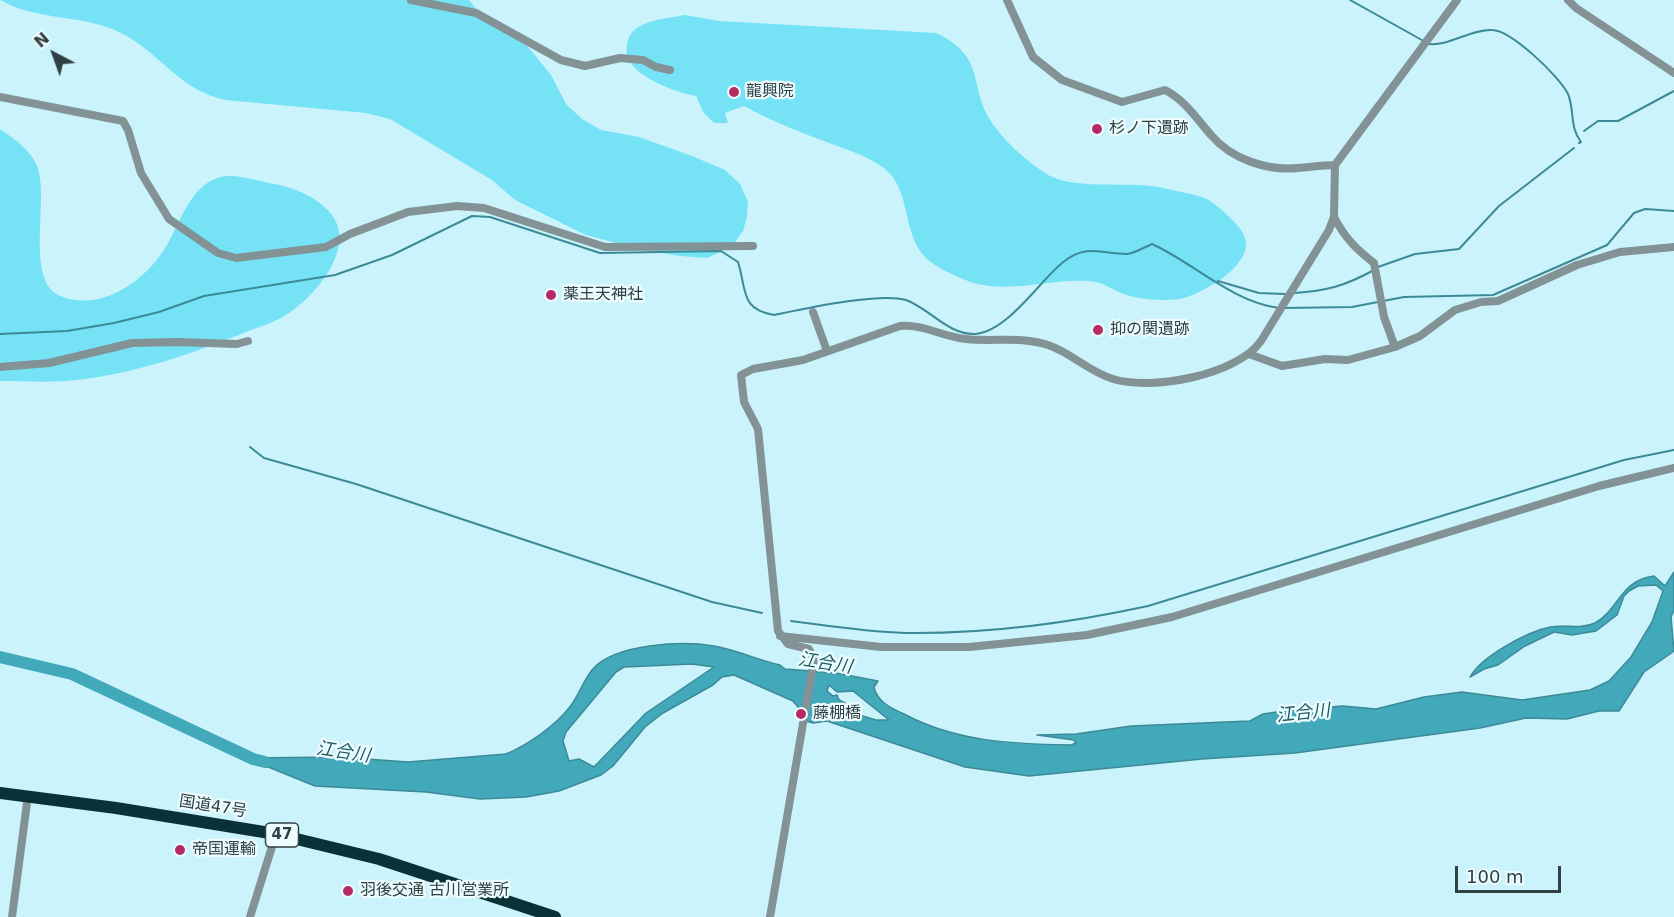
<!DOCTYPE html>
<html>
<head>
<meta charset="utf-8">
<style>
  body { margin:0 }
  #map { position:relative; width:1674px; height:917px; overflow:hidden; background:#cbf3fc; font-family:"DejaVu Sans",sans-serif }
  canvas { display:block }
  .north { position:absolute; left:24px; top:24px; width:60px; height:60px; -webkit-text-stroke:4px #ecfcff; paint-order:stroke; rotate:319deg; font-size:16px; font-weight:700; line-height:24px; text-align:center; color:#304043 }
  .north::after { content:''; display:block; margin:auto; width:21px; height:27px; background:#304043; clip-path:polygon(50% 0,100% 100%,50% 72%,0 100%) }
  .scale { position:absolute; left:1455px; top:866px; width:106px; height:27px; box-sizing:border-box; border:3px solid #304043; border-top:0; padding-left:8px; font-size:18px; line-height:21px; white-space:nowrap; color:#304043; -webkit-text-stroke:4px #ecfcff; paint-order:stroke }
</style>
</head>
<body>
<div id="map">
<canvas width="1674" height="917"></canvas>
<div class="north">N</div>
<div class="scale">100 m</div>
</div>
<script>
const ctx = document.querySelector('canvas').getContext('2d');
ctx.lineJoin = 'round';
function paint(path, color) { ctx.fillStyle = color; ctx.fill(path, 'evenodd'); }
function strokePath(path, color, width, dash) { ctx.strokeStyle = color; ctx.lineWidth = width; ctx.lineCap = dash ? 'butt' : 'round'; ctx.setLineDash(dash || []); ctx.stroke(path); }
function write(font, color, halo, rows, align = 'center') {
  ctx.font = font + ' "DejaVu Sans","Noto Sans JP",sans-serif'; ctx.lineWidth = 4.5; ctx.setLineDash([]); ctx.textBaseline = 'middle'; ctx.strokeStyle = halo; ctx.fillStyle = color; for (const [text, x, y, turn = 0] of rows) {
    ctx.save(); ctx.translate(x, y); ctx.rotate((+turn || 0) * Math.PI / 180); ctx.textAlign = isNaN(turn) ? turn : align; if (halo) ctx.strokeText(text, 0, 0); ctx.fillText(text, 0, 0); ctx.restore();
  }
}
const green = new Path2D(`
  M0,0H469L475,8L520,37L551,75L566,104L582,119L601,130L639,137L692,156L725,170L740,184L748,202L747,217L743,231L732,246L707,258L680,256L643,250L586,235L515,200L492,180L390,119L366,113L225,100C175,88 161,52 119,32C81,14 37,21 0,0Z
  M685,15L719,21L936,33C986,57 968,82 990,120C1003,140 1025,160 1045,173C1070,190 1121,182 1151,186C1161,187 1171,190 1181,192C1190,194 1203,196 1210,201C1221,209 1241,225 1245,238C1254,265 1201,295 1180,299C1162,301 1140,300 1124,294C1115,291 1105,284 1096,282C1053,275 1005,298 963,279C951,274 932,265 924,256C902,231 911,189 884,168C866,155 845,149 824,141C797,131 769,120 744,106L725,113L728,123H714L703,112L696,96C674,92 620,73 627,45C629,36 631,31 640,26C653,19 670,18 685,15Z
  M0,129C13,138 31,150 37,166C50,199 24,280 60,296C101,313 147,280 167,245C180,222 190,188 217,178C233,172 257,181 274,184C296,188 322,199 334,218C354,250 315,296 289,313C275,323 257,327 241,334C188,355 133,374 76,380C52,383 25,381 0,381Z`);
const water = new Path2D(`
  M1674,572V610L1671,617L1674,651L1644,672L1619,711H1599L1567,719L1526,718L1480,728L1295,753L1202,759L1029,776L965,767L827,721L813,723L802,720L798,707L793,701L734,675L722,677L713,685L663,713L645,727L613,766L601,775L559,791L526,797L480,799L426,792L315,786L246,758L339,757L408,762L506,754C527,745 554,727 569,708C578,697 583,681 592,670C614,643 683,641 714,646C737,650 758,660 780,665L785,669L836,673L878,681L874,687C877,702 891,708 904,714C956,742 1013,744 1071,745L1076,743L1074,740L1037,735L1076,734L1131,726L1250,721L1263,714L1291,710L1343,706L1376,709L1424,697L1462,692L1522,700L1590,690L1609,681L1631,657L1652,622L1663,591L1656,585L1638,586L1629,591L1624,596L1617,615L1596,631L1572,635L1554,632L1525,646L1498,665L1484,669L1470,677C1481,657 1526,632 1550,627C1566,624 1579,630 1595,623C1619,610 1620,580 1654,576L1665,586ZM692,664L714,667L646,713L594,767L579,759L569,761L563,741L566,732L616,672L624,667ZM829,685L837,692L853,691L889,720H876L849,712V705L839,700L837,695L833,696L827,691Z`);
const stream = new Path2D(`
  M1350,0L1429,44C1450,46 1471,29 1492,30C1511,30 1560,77 1568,94C1575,111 1569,126 1581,142L1579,143
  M1584,131L1598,121H1618L1674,91
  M1378,267L1415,254L1459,249L1499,206L1574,148
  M1218,281L1259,293L1285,294
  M1294,293C1326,291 1345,286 1374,270
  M1284,308L1352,307L1404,297L1493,295L1607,245L1634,213L1645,209L1674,211
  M0,334L67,331L114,323L159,312L204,296L335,275L392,255L472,216L490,217L600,253L721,251L738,262C747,291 740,309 774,315C803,309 880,292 906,300C929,308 948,335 975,334C1007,332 1039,282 1062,263C1086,243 1100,254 1127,254C1135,253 1145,247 1152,244C1194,263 1232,302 1279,308
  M250,447L264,458L356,484L712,602L762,613
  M791,621C829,626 867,632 905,633C985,634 1070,623 1148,606L1624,460L1674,450`);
const river = new Path2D(`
  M0,657L72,674L253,759L265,762`);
const minor = new Path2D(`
  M411,0L476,13L561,60L585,66L620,58L643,60L656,67L670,70
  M1007,0L1033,57L1062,80L1122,102L1165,90C1186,101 1196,118 1211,135C1231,159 1267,171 1298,168C1311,167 1322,165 1335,165
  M1568,0L1576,8L1674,73
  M0,97L123,121L128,130L141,173L169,219L218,253L236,258L326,247L350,234L408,212L457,206L484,208L605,247L753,246
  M1334,217C1345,238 1356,249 1374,263L1384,317L1395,347
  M813,312L827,351
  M1249,354L1282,366L1325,359L1348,360L1395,347L1420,336L1455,310L1481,302L1498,301L1577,265L1620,252L1674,247
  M0,367L49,363L132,343L177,342L237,344L248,341
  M780,636L881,647H969L1087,635L1172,617L1599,486L1674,468
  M12,917L28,795
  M250,917L276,834
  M770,917L814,659L809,649L788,644L778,631L758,429L744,402L741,375L753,369L803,360L900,326C924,324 943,337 966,339C994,342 1021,336 1048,345C1072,353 1089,372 1113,379C1152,391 1237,375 1261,341L1329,230L1334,217L1335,165L1457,0`);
const highway = new Path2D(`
  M0,793L116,808L276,834L379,859L555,917`);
const markers = [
  [734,92,6,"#b62a63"],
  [1097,129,6,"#b62a63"],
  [551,295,6,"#b62a63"],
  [1098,330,6,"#b62a63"],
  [801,714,6,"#b62a63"],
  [180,850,6,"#b62a63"],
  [348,891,6,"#b62a63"]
];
const shields = [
  [282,835,33]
];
const shieldNames = [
  ["47",282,835]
];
const poiNames = [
  ["龍興院",746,92],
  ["杉ノ下遺跡",1109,129],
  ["薬王天神社",563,295],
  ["抑の関遺跡",1110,330],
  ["藤棚橋",813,714],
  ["帝国運輸",192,850],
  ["羽後交通 古川営業所",360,891]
];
const streetNames = [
  ["国道47号",213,807,9]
];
const waterNames = [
  ["江合川",825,664,9],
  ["江合川",1303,714,-6],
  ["江合川",343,753,8]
];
paint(green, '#75e2f6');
paint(water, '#42a9bb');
strokePath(water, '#3d8a97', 1.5);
strokePath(stream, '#3d8a97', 2);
strokePath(river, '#42a9bb', 12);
strokePath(minor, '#829295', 8);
strokePath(highway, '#0b3138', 12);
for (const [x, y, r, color] of markers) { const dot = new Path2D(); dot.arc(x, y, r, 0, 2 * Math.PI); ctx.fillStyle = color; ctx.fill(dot); strokePath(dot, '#ecfcff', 2); }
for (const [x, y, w] of shields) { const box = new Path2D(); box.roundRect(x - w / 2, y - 12, w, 24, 4.5); ctx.fillStyle = '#ecfcff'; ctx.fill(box); strokePath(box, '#304043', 1.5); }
write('bold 15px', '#304043', null, shieldNames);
write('16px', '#304043', '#ecfcff', poiNames, 'left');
write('16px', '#304043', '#ecfcff', streetNames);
write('italic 18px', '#225b65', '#ecfcff', waterNames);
</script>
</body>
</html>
